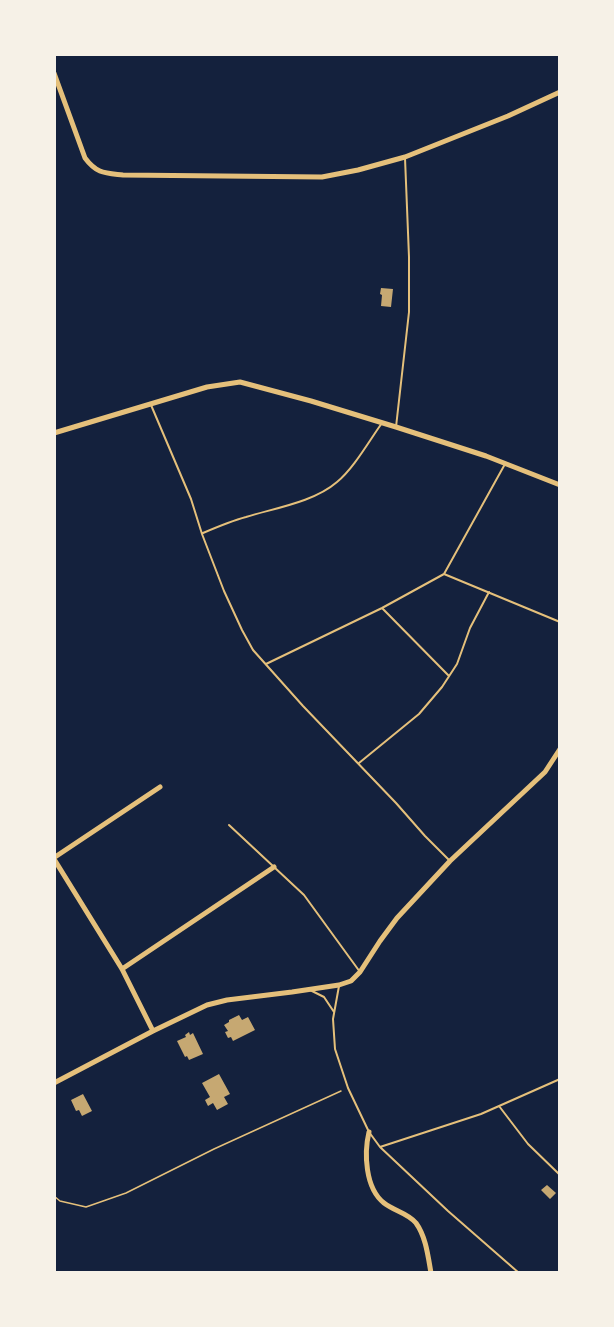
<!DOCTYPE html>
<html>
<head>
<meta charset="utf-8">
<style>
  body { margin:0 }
  #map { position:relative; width:614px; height:1327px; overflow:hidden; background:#14213d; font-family:"Zilla Slab",serif }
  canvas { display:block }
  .frame { position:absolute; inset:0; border:56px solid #f6f1e7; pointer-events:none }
</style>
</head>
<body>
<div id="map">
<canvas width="614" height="1327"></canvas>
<div class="frame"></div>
</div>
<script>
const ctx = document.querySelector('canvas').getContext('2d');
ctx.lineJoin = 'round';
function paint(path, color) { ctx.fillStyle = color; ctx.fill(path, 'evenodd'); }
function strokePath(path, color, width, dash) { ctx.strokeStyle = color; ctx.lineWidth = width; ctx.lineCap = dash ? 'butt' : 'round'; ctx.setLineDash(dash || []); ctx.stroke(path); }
const building = new Path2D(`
  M381,288L393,289L391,307L381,306L382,295L380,294Z
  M239,1015L242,1020L248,1017L255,1030L233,1041L231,1037L228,1038L225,1032L228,1031L224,1025L229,1022V1020Z
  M189,1032L190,1035L193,1033L203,1054L189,1060L187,1056L185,1057L177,1041L186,1037L185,1035Z
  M219,1074L230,1094L224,1097L228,1104L217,1110L213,1103L208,1106L205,1100L210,1097L202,1083Z
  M83,1094L92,1111L82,1116L79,1110L76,1111L71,1100Z
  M547,1185L556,1193L550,1199L541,1190Z`);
const path = new Path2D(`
  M54,1196L60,1201L86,1207L126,1193L214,1149L341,1091`);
const service = new Path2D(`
  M151,405L191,499L202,534L224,591L242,630L253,650L303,706L396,803L425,836L450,861
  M396,427L409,312V257L405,158
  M203,533C217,527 231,521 246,517C275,508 314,502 337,482C354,468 369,441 382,423
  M444,574L560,622
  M382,608L449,676
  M266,664L382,608L444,574L505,464
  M359,763L419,714L442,687L457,664L470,628L489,592
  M229,825L304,895L360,972
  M339,986L333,1019L335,1049L348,1088L369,1132L380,1147L448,1211L519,1273
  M310,990L324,997L334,1012
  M499,1106L528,1144L560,1175
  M380,1147L481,1114L560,1079`);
const minor = new Path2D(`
  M54,73L85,158C97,174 105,173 123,175L322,177L358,170L405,157L508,116L560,92
  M54,433L207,387L240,382L311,401L396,427L486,456L560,485
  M122,969L274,867
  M153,1031L122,969L54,859L55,857L160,787
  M54,1083L153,1031L207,1005L227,1000L292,992L339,985L351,981L360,972L380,941L397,918L450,861L545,772L560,749
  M369,1132C364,1153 365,1188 384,1203C394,1211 408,1213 416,1223C426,1237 428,1256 431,1273`);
paint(building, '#c6a872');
strokePath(path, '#e5c07b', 1.5);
strokePath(service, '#e5c07b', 2);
strokePath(minor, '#e5c07b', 5);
</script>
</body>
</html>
